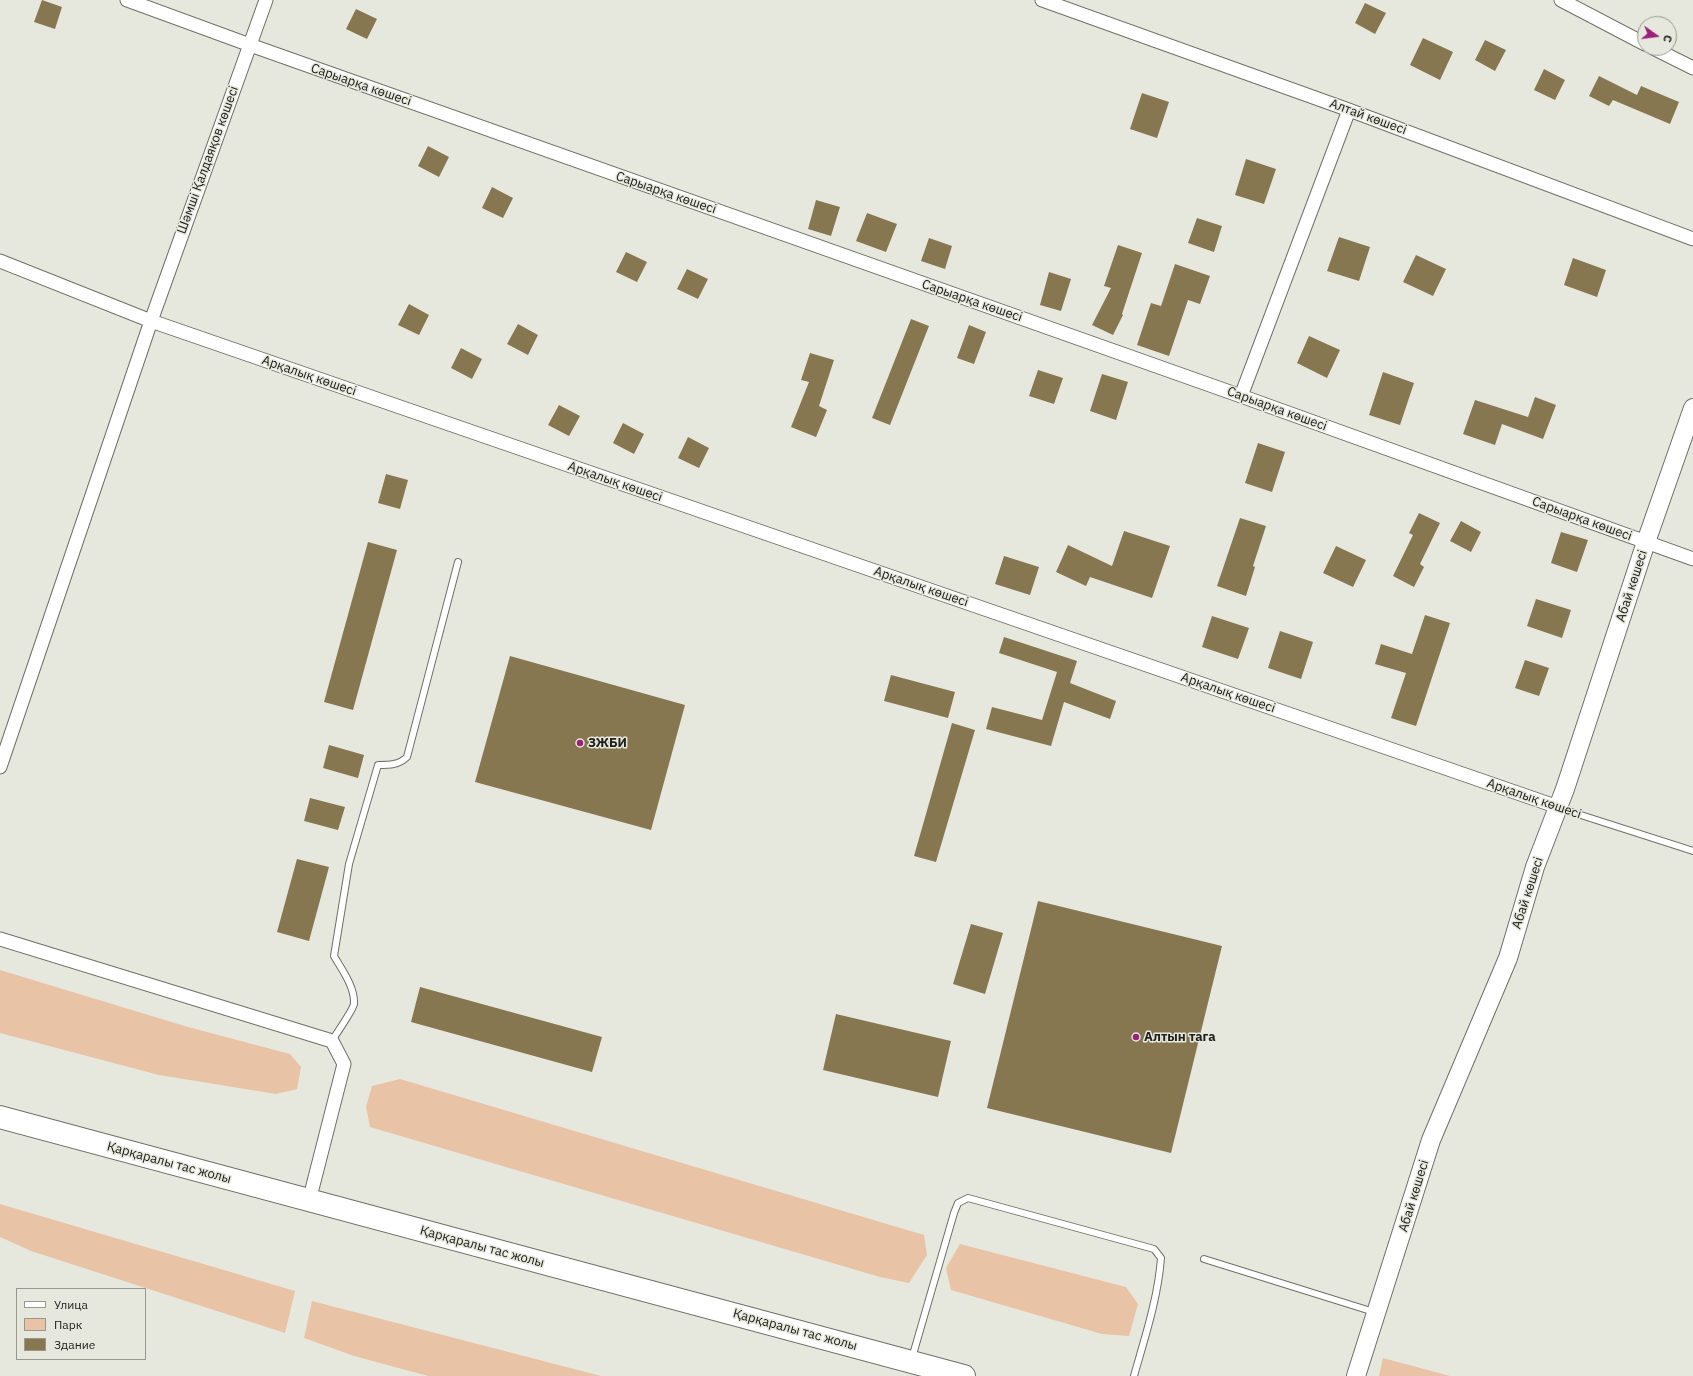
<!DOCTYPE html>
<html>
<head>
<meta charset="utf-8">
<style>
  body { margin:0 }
  #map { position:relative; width:1693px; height:1376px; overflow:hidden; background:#e7e8dd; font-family:"IBM Plex Sans",sans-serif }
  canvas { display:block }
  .legend { position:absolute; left:16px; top:1288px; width:130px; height:72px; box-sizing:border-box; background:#e7e8dd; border:1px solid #979890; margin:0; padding:5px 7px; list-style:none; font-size:12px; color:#20211d }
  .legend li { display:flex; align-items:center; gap:8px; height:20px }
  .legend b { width:20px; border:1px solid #979890 }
  .north { position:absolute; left:1637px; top:16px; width:40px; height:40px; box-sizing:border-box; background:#e7e8dd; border:1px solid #979890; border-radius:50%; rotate:104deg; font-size:11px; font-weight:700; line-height:16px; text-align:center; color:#20211d }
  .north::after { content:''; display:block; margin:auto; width:14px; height:18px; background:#99217b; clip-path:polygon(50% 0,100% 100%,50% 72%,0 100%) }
</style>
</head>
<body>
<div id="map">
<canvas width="1693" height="1376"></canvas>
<ul class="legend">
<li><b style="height:5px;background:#fff"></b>Улица</li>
<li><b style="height:11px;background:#e8c3a6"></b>Парк</li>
<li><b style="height:11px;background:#877751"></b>Здание</li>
</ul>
<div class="north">С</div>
</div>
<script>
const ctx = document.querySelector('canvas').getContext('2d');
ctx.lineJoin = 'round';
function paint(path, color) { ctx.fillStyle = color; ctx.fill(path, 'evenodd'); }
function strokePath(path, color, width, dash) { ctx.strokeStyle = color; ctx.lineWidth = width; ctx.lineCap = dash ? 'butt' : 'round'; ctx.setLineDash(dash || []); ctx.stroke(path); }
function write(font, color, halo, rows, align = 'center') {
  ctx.font = font + ' "IBM Plex Sans",sans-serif'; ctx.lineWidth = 3; ctx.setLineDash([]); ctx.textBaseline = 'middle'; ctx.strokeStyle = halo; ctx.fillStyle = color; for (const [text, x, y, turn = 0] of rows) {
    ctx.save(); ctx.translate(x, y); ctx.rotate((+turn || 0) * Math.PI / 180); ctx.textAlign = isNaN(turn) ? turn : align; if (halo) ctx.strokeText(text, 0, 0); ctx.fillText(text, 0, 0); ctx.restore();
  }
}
const green = new Path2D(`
  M0,970L188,1027L290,1054L301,1067L297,1089L276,1094L159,1075L0,1033Z
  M400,1079L924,1235L927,1255L909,1283L880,1277L370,1127L366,1107L372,1086Z
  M0,1204L295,1291L285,1333L31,1251L0,1237Z
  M960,1244L1126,1287L1138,1304L1129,1336L1102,1334L951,1290L946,1268Z
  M312,1301L601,1376H428L354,1356L304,1338Z
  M1383,1358L1450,1376H1379Z`);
const building = new Path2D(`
  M42,0L62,7L55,29L34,22Z
  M1365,3L1386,13L1375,34L1355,23Z
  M356,9L377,19L367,39L346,29Z
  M1423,38L1453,52L1440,80L1410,65Z
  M1485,40L1506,50L1495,71L1475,60Z
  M1544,69L1565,80L1555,100L1534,90Z
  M1599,76L1637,95L1641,86L1679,102L1670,124L1613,100L1609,106L1589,96Z
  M1142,93L1169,102L1157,138L1130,129Z
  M428,146L449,157L439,177L418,166Z
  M1246,159L1276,169L1264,204L1235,195Z
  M492,187L513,198L503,218L482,208Z
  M816,200L840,207L831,236L808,229Z
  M867,213L897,224L886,252L856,241Z
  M1197,218L1222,226L1214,252L1188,243Z
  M1339,237L1370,247L1359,281L1327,271Z
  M929,238L952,246L945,269L921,261Z
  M1118,245L1142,253L1122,314L1123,315L1113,335L1092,325L1111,288L1104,286Z
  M626,252L647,262L637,282L616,272Z
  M1416,255L1446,269L1433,296L1403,282Z
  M1573,258L1606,270L1597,297L1564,285Z
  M1175,264L1210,276L1200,304L1188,300L1169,356L1137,345L1151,303L1161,306Z
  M687,269L708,279L698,299L677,289Z
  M1049,272L1071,279L1061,311L1040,305Z
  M409,304L429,315L419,335L398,325Z
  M911,319L929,326L890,425L872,418Z
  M518,324L538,335L528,355L507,344Z
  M969,325L986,332L974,364L957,358Z
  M1309,336L1340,350L1327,378L1297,363Z
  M461,348L482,359L472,379L451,368Z
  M810,353L834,360L819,406L827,410L816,437L791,427L809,382L801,380Z
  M1038,370L1063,378L1054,404L1029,396Z
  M1383,372L1414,383L1400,425L1369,415Z
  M1102,374L1128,382L1116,420L1090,411Z
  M1535,397L1556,405L1543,439L1502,424L1495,445L1463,434L1475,400L1528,417Z
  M559,405L580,416L569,436L548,425Z
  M623,423L644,434L634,454L613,443Z
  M688,437L709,448L699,468L678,458Z
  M1258,443L1285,452L1272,492L1245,483Z
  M386,474L408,480L400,509L378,503Z
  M1419,513L1440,523L1420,564L1424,567L1414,587L1393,576L1413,535L1409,533Z
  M1240,518L1266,526L1253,566L1255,567L1246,596L1217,586Z
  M1461,521L1481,532L1471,552L1450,541Z
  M1124,531L1170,546L1152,598L1090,577L1086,586L1056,572L1068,545L1112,566Z
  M1561,532L1588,540L1577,572L1551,563Z
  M368,542L397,550L353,710L324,702Z
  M1336,546L1366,560L1353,587L1323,573Z
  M1004,556L1039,567L1030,595L995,584Z
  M1536,599L1571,610L1562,638L1527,626Z
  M1425,615L1450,623L1416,726L1391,718L1406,673L1375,664L1381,644L1412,654Z
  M1212,616L1249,628L1238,659L1202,647Z
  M1280,631L1313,642L1301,679L1268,668Z
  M1004,637L1077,661L1070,683L1116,701L1110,719L1064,702L1051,746L986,729L992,707L1042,720L1057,672L999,653Z
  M510,656L685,705L651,830L475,782Z
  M1525,660L1549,668L1539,696L1515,688Z
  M891,675L955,692L948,718L884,701Z
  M952,723L975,730L936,862L914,856Z
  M329,745L364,755L358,778L323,768Z
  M310,798L345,807L338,830L304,821Z
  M297,859L329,867L309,941L277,932Z
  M1038,901L1222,946L1171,1153L987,1108Z
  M971,924L1003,933L985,994L953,984Z
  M420,987L602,1037L592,1072L411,1022Z
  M836,1014L951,1041L938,1097L823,1070Z`);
const lane = new Path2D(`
  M1559,808L1693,851
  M332,1041C336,1034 353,1010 354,1004C355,987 342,970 334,956L349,864L378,765C389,765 399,765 407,757L458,562
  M1204,1259L1374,1312
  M912,1358L954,1213L958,1203L968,1198L1154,1249L1161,1258C1158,1298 1145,1337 1134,1376`);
const street = new Path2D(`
  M127,0L250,45L1241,396L1693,559
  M1042,0L1349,110L1693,239
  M1561,0L1645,44
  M1653,48L1693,68
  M0,261L151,321L1558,807
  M1241,396L1349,110
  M0,767L151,321L266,0
  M0,939L332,1041L344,1064L309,1201`);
const secondary = new Path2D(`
  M1356,1376L1431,1140L1508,958L1535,867L1565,789L1646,542L1693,408`);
const highway = new Path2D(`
  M0,1117L964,1376`);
const markers = [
  [580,743,4,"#99217b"],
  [1136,1037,4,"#99217b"]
];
const streetNames = [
  ["Сарыарқа көшесі",361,85,19],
  ["Алтай көшесі",1368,117,20],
  ["Шәмші Қалдаяқов көшесі",208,160,-70],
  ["Сарыарқа көшесі",666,193,19],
  ["Сарыарқа көшесі",972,301,19],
  ["Арқалық көшесі",309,376,19],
  ["Сарыарқа көшесі",1277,409,20],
  ["Арқалық көшесі",615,482,19],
  ["Сарыарқа көшесі",1582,519,20],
  ["Абай көшесі",1632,586,-72],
  ["Арқалық көшесі",921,587,19],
  ["Арқалық көшесі",1228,693,19],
  ["Арқалық көшесі",1534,799,19],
  ["Абай көшесі",1528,893,-72],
  ["Қарқаралы тас жолы",169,1163,15],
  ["Абай көшесі",1414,1196,-73],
  ["Қарқаралы тас жолы",482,1247,15],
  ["Қарқаралы тас жолы",795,1330,15]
];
const poiNames = [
  ["ЗЖБИ",588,743],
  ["Алтын тага",1144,1037]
];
paint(green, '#e8c3a6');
paint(building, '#877751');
strokePath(lane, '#6f7067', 8);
strokePath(street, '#6f7067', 15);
strokePath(secondary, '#6f7067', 20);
strokePath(highway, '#6f7067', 24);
strokePath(lane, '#fff', 6);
strokePath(street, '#fff', 13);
strokePath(secondary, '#fff', 18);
strokePath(highway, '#fff', 22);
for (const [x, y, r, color] of markers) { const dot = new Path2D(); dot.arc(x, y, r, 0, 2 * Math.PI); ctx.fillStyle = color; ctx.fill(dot); strokePath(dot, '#e7e8dd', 1.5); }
write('13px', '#20211d', '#e7e8dd', streetNames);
write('bold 13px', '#20211d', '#e7e8dd', poiNames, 'left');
</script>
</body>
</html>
